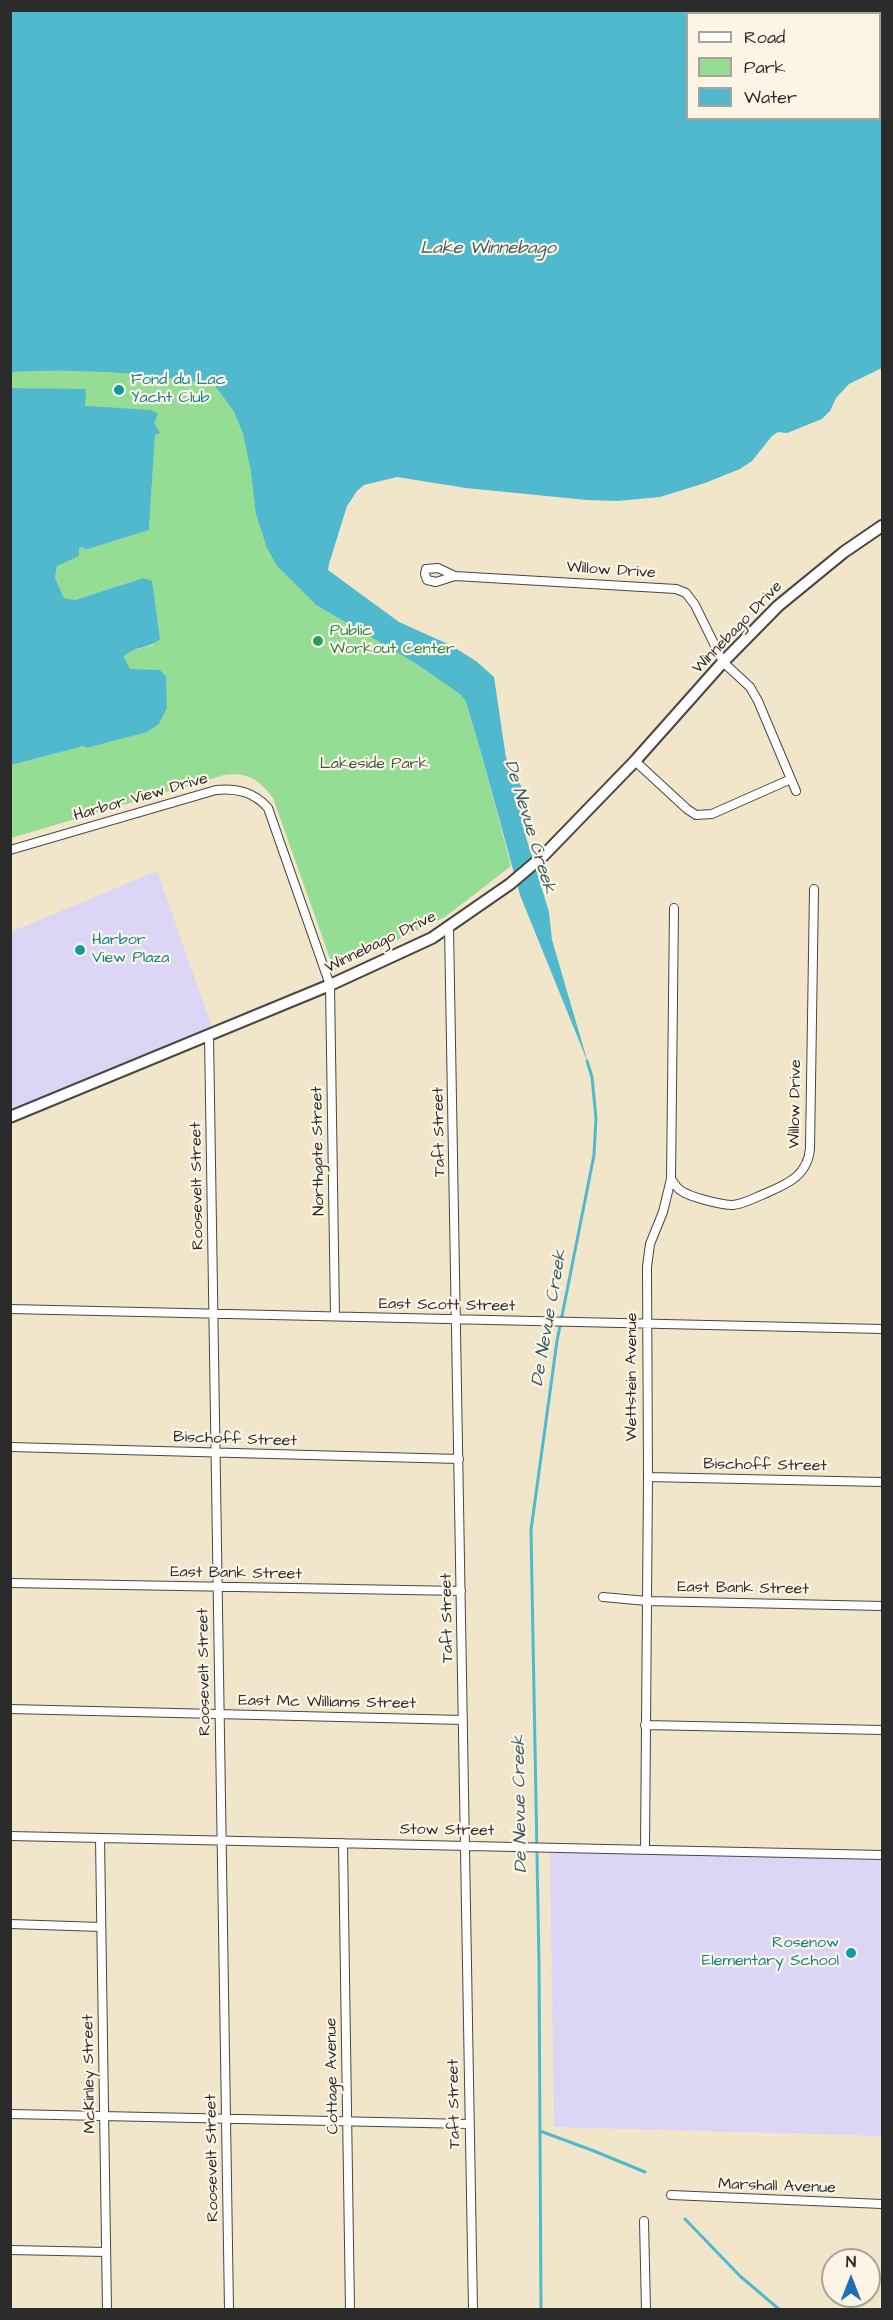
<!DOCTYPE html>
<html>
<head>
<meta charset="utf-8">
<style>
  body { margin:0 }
  #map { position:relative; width:893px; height:2320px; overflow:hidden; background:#f2e6ca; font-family:"Architects Daughter",sans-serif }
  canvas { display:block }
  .frame { position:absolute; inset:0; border:12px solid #2b2b2b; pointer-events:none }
  .legend { position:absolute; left:686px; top:12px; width:195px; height:108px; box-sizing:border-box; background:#fcf5e5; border:2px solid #a8a49b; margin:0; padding:8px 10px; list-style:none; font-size:18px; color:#2b2b2b }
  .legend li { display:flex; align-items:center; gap:12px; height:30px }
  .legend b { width:30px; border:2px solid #a8a49b }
  .north { position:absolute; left:821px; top:2248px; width:60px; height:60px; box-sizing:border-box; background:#fcf5e5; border:2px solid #a8a49b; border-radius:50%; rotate:0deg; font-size:16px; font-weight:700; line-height:24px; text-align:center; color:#2b2b2b }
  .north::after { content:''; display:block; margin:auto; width:21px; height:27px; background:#1f6fb2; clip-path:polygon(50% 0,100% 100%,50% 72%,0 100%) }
</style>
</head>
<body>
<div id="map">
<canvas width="893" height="2320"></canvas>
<div class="frame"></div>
<ul class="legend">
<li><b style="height:8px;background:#fff"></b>Road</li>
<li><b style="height:16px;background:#95dc95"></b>Park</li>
<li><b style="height:16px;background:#51b9ce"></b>Water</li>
</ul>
<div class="north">N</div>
</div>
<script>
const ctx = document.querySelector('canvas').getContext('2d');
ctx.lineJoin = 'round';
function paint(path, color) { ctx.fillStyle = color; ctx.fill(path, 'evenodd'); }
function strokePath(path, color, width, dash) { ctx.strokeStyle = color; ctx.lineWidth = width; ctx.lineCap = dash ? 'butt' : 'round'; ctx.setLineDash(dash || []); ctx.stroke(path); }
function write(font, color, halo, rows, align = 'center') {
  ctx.font = font + ' "Architects Daughter",sans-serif'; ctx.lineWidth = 4.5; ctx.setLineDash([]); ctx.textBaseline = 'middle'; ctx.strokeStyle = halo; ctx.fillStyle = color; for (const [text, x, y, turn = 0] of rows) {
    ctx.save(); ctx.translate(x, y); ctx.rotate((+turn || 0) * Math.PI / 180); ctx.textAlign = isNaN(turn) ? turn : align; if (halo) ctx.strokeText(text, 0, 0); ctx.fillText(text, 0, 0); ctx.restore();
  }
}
const built = new Path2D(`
  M157,871L214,1033L11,1117V932Z
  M550,1847L882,1855V2136L554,2127Z`);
const green = new Path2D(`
  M50,370C105,371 159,375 214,385L233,410L243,434L277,566L316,605L415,663L461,695L466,702L482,756L511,866L445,917L334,970L273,798C259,779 247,772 224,775L11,838V765L84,746L130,669L124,657L129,651L153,645L143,578L75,600L64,598L55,578L57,566L78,551V548L83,547L85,550L149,530L155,435L159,432L85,405V390L11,388V372Z`);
const water = new Path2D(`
  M11,11H882V368L849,384L836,398L830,411L822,419L787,433L778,432L772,436L752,461L740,469L705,483L660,497L617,501L587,500L466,488L397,477L364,485L357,491L347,506L329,564L328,570L399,622L450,645L476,661L494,677L506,758L528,799L526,837L549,912L552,940L588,1063L520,895L482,756L466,702L461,695L415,663L316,605L277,566L267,548L256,514L251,472L243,434L233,410L214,385C146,373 79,368 11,372ZM688,14H880V118H688Z
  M11,388L86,389L85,405L87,406L151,410L158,414L154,423L160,433L155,435L149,530L85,550L83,547L79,548V556L57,566L55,578L64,598L75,600L143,578L152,581L160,639C149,649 133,646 124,657L130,669L160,670L166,677L167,708L159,724L147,732L86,748L84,746L11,765Z`);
const stream = new Path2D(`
  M540,2131L594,2151L645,2172
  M685,2219L740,2276L780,2310
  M541,2310L539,1963L531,1530L557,1341L594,1155L596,1118L592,1077L587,1061`);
const street = new Path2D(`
  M455,576L438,568L426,569L425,574L427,580L436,582L455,576L676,589L686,593L695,605L723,662L750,687L758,701L796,791
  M635,761L687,809L696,815L712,814L791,779
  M10,850L216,790C237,788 254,792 268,808L330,985L335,1316
  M449,927L473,2310
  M209,1035L229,2310
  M671,1179C674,1183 676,1187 680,1190C689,1197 721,1205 733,1205C744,1204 754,1198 764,1194C787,1184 808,1176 810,1148L814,889
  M10,1309L882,1329
  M10,1447L459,1459
  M648,1477L882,1482
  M10,1583L461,1591
  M603,1597L647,1601L882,1606
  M10,1709L463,1720
  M645,1725L882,1730
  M10,1836L882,1855
  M100,1838L107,2310
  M343,1843L350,2310
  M645,1849L648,1477L647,1267L650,1244L663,1212L671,1179L674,908
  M10,1924L101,1927
  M10,2114L469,2124
  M671,2195L882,2204
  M644,2221L646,2310
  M10,2250L106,2252`);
const secondary = new Path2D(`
  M10,1117L330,985L432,938L510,884L543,856L635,761L723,662L778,606L844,552L882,526`);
const markers = [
  [119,390,6,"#0f9aa8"],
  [318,641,6,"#2e9e5b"],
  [80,950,6,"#0f9aa8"],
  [851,1953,6,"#0f9aa8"]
];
const cultureNames = [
  ["Fond du Lac",131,381],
  ["Yacht Club",131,399],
  ["Harbor",92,941],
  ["View Plaza",92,959],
  ["Rosenow",839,1944,"right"],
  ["Elementary School",839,1962,"right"]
];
const streetNames = [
  ["Willow Drive",611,571,4],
  ["Winnebago Drive",738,628,-46],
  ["Harbor View Drive",141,798,-16],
  ["Winnebago Drive",381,943,-26],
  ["Willow Drive",796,1104,-89],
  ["Taft Street",440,1132,-91],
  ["Northgate Street",319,1151,-91],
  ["Roosevelt Street",198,1186,-91],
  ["East Scott Street",447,1306,1],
  ["Wettstein Avenue",633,1377,-90],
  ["Bischoff Street",235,1440,2],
  ["Bischoff Street",765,1466,1],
  ["East Bank Street",236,1574,1],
  ["East Bank Street",743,1589,1],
  ["Taft Street",448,1618,-91],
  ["Roosevelt Street",205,1672,-91],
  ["East Mc Williams Street",327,1703,1],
  ["Stow Street",447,1831,1],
  ["McKinley Street",90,2074,-91],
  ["Cottage Avenue",333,2076,-91],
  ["Taft Street",455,2104,-91],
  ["Roosevelt Street",213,2158,-91],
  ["Marshall Avenue",777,2187,2]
];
const leisureNames = [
  ["Public",330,632],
  ["Workout Center",330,650]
];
const parkNames = [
  ["Lakeside Park",374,765]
];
const waterNames = [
  ["Lake Winnebago",488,249],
  ["De Nevue Creek",529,827,73],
  ["De Nevue Creek",550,1318,-80],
  ["De Nevue Creek",521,1804,-91]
];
paint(built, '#ddd5f6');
paint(green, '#95dc95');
paint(water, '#51b9ce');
strokePath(stream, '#51b9ce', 3);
strokePath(street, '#494743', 10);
strokePath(secondary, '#494743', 14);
strokePath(street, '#fff', 8);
strokePath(secondary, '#fff', 10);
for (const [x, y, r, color] of markers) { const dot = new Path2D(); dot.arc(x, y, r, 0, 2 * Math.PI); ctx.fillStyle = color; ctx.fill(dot); strokePath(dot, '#fcf5e5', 2); }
write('16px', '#0d838f', '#fcf5e5', cultureNames, 'left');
write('16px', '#2b2b2b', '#fcf5e5', streetNames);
write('16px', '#27864d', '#fcf5e5', leisureNames, 'left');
write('16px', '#465746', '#fcf5e5', parkNames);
write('italic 18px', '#385d64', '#fcf5e5', waterNames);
</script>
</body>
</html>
